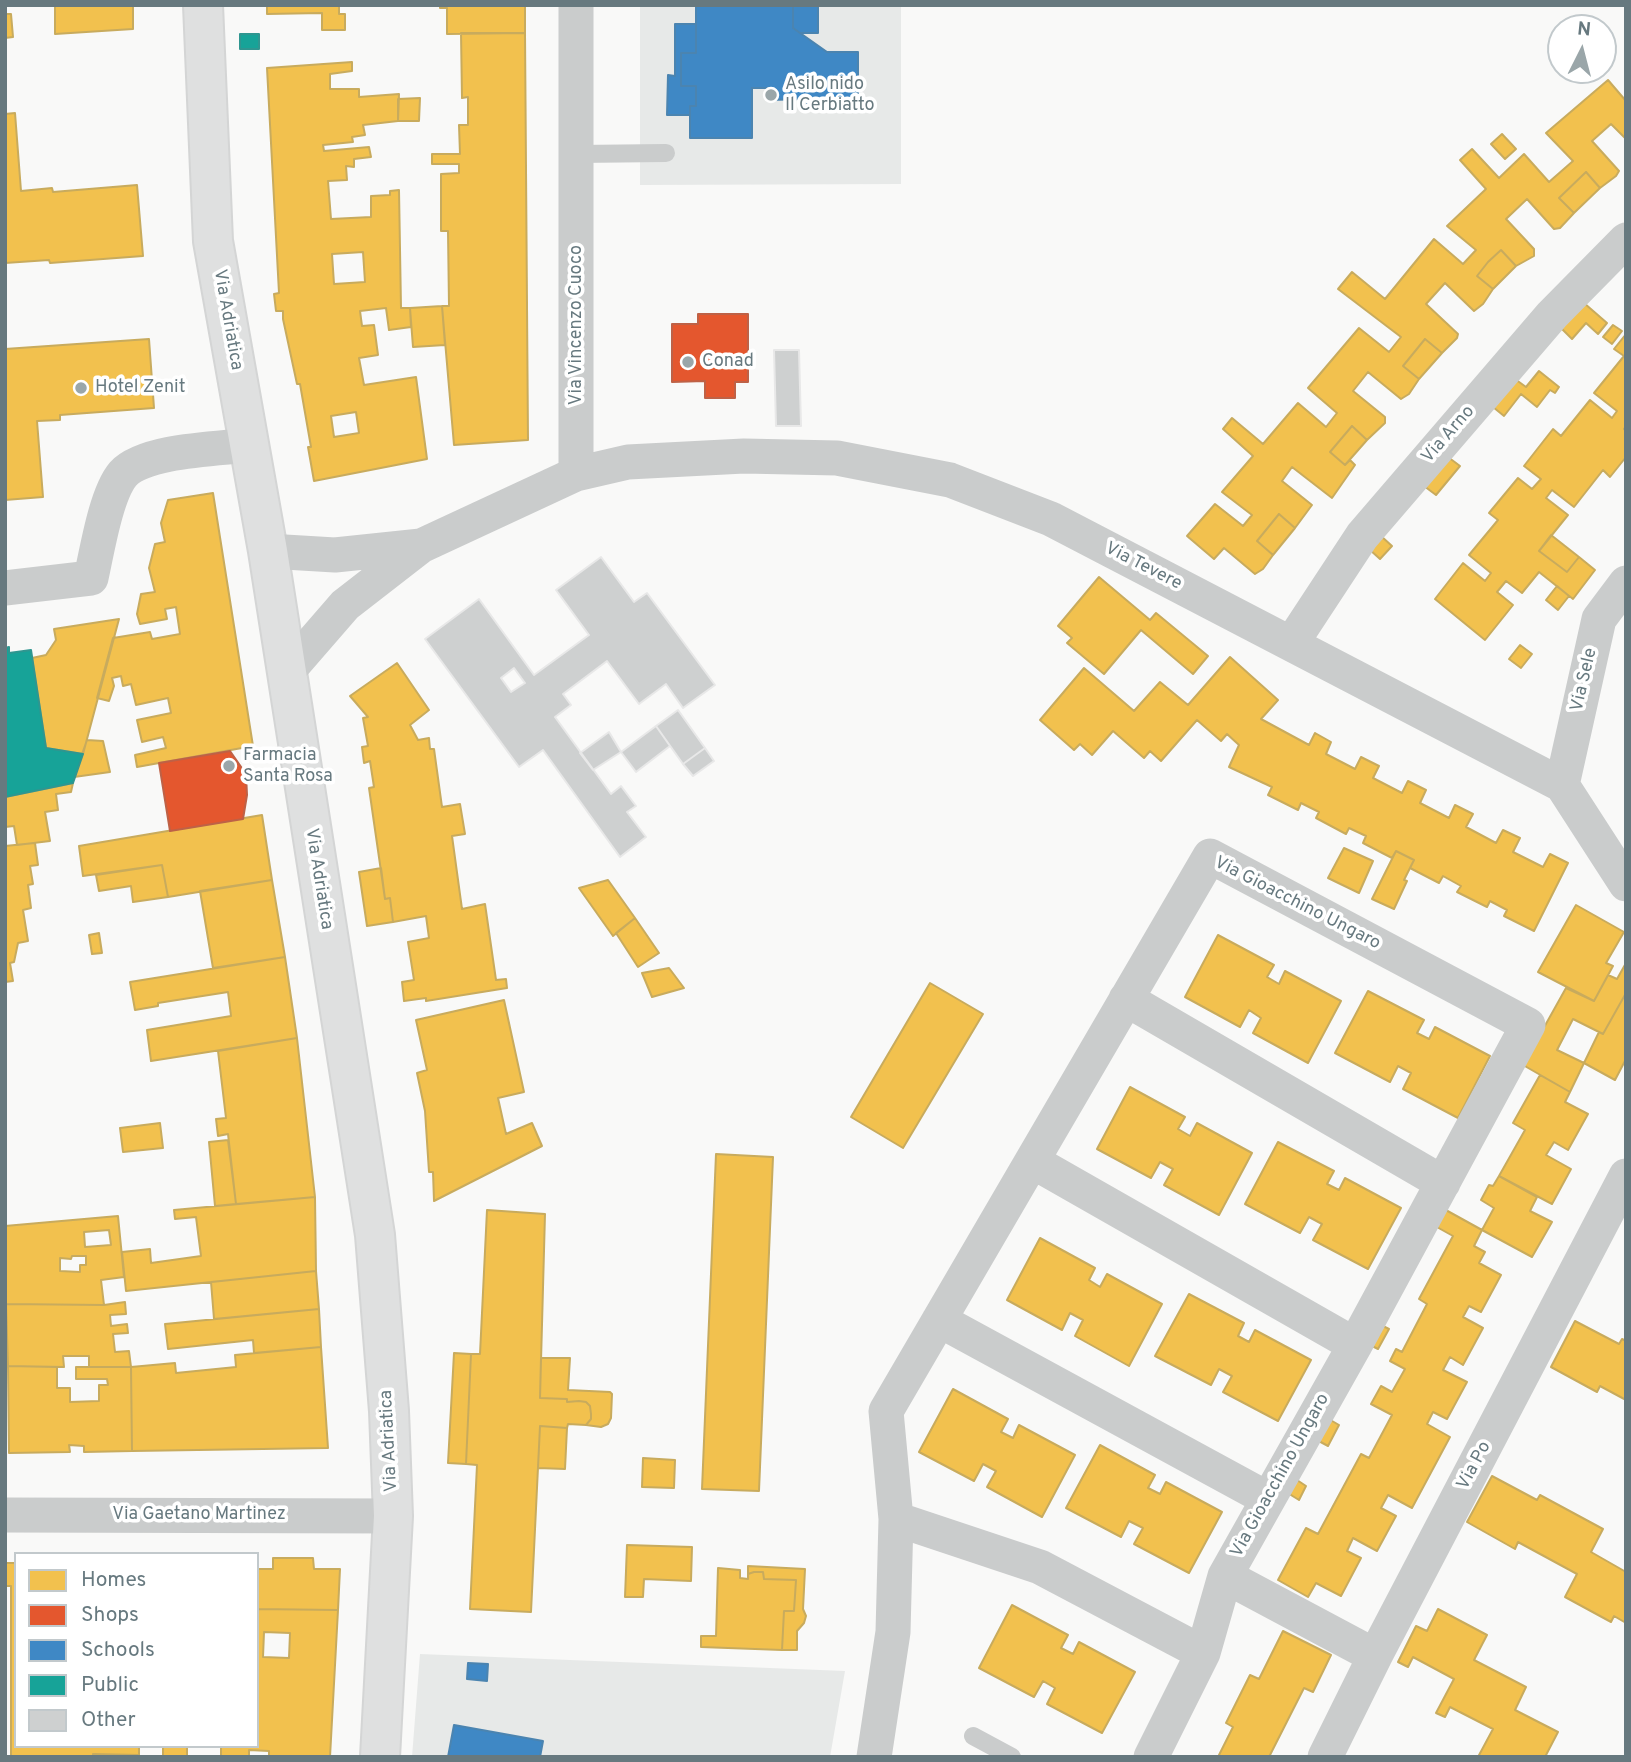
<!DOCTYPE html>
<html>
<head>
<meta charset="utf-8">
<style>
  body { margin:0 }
  #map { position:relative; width:1631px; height:1762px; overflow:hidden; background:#f9f9f8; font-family:Overpass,sans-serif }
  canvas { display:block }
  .frame { position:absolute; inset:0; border:7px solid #67797f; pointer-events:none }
  .legend { position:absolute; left:14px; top:1552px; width:245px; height:196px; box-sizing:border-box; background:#fff; border:2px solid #c2c9cc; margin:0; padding:9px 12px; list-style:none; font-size:21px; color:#67797f }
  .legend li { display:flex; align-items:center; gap:14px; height:35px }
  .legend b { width:35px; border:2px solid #c2c9cc }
  .north { position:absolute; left:1547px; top:14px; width:70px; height:70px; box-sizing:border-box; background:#fff; border:2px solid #c2c9cc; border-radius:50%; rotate:6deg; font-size:19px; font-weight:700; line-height:28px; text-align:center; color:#67797f }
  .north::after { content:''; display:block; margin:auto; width:24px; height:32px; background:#9aa6a9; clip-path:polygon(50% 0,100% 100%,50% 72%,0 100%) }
</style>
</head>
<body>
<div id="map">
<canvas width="1631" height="1762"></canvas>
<div class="frame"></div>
<ul class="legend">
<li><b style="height:19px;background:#f2c14e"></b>Homes</li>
<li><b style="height:19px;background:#e4572e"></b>Shops</li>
<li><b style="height:19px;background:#3f88c5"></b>Schools</li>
<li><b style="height:19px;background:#17a398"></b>Public</li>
<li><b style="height:19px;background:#ced0d0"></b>Other</li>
</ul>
<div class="north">N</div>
</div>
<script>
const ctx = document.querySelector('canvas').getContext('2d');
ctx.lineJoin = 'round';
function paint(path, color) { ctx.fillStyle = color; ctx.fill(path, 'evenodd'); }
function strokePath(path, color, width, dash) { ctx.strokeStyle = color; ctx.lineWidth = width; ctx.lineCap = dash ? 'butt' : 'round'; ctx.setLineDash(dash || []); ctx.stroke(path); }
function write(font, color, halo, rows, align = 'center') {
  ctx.font = font + ' Overpass,sans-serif'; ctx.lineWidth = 7; ctx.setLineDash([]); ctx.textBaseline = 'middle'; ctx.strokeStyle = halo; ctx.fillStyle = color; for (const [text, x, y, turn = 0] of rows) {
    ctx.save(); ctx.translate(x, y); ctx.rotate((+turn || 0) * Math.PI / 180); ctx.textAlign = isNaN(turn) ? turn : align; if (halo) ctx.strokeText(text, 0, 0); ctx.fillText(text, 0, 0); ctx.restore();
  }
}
const built = new Path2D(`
  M640,5H901V184L640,185Z
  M420,1654L845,1671L830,1757H412Z`);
const homes = new Path2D(`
  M55,5H133V29L55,34Z
  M267,5H339V14H345V30H322V13L267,14Z
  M440,5H525V33L447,34V8H440Z
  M5,14H11L13,37L5,38Z
  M461,33H525L528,440L454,445L442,306H449L448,231H441V174L459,173V164H432V154H460L459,125H468V97L462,98Z
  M352,62V71L330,74V89H359V97L399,94L398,121L363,125L365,135L352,137L353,142L323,145L324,151L369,147L371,157L354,159V167L346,166L347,180L328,181L331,219L371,217V196L390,195V191L399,190L401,308H410L411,327L389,330L386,308L360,311L362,326L374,325L378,355L359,358L364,385L416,377L427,459L314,481L308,447H311L300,384H297L283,319V311H276L274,294L279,293L267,68ZM363,252L365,282L334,284L332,254ZM356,412L359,433L334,437L331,416Z
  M1608,80L1626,101V139L1611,124L1592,141L1619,171L1616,176L1600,188L1586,172L1559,198L1574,213L1560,228L1554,229L1527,199L1506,219L1534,249V256L1516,266L1501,250L1488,262L1477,276L1493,289L1483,304L1474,311L1445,283L1426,304L1458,334L1457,338L1442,353L1425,339L1403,366L1419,379L1409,394L1401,399L1368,372L1353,391L1385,417V423L1367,440L1352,426L1330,452L1345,465L1350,460L1355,465L1332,498L1292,467L1282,481L1312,505L1295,528L1279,514L1257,541L1273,555L1263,569L1255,574L1224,548L1214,559L1187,536L1215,504L1243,526L1252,515L1222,492L1253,456L1223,429L1232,418L1263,444L1298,403L1326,427L1337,413L1308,388L1359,328L1389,352L1401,337L1338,289L1352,272L1385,299L1434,239L1463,264L1476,250L1447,226L1486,189L1460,160L1472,149L1499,178L1524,154L1549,182L1573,161L1546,133Z
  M420,98L419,121H398V99Z
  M15,113L21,191L52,188L53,192L137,185L143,256L50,263L49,260L5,263V114Z
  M1502,134L1516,149L1505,159L1491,144Z
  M1586,172L1600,188L1574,213L1559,198Z
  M1501,250L1516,266L1493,289L1477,276L1488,262Z
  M1584,303L1607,323L1598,334L1586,323L1572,339L1561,328Z
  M442,306L445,345L413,347L410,308Z
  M1613,325L1622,331L1612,344L1603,337Z
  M1626,334V426L1624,429L1626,430V457L1610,477L1603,470L1574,507L1552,490L1546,498L1568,515L1539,551L1567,572L1579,557L1595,570L1573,599L1539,572L1522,593L1506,581L1497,592L1513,605L1485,640L1435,599L1463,563L1485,581L1491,573L1469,555L1498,520L1489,513L1518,478L1532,489L1541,479L1524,466L1553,429L1561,436L1590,400L1612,418L1617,411L1594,393L1624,356L1614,349Z
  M149,339L154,408L60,415V420L37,421L43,497L5,500V349Z
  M1425,339L1442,353L1419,379L1403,366Z
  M1539,371L1559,387L1555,393L1550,390L1537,407L1521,394L1504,416L1493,407L1515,379L1526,387Z
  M1352,426L1367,440L1345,465L1330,452Z
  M1448,457L1460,466L1436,495L1424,486Z
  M213,493L253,746L137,767L135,755L166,748L163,737L142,742L137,720L171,713L168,698L136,705L131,684L123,686L121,676L112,678L114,686L109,701L97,698L113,638L150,632L152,639L180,634L176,607L165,609L167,619L140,624L137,614L141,594L155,592L149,568L155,544L165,542L161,523L168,500Z
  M1279,514L1295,528L1273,555L1257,541Z
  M1551,535L1579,557L1567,572L1539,551Z
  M1381,536L1392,546L1380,559L1369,549Z
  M1099,577L1150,620L1156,613L1208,656L1193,674L1141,630L1104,674L1067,643L1072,638L1058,626Z
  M1557,586L1569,596L1558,610L1546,600Z
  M119,619L83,754L46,748L32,658L46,655L56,640L54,629Z
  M1520,645L1532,654L1521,668L1509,659Z
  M1230,657L1278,700L1261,719L1309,745L1315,733L1331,742L1326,754L1355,769L1361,757L1379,766L1373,778L1402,793L1408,781L1426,790L1420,803L1449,818L1455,805L1473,814L1466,827L1496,843L1503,830L1520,838L1513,852L1543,867L1550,854L1568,863L1534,931L1504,916L1507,910L1490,901L1487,907L1457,892L1461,886L1443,876L1439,883L1410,868L1414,860L1396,851L1392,858L1363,843L1366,836L1349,828L1346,834L1316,818L1319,812L1301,803L1298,810L1268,795L1272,787L1229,767L1239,745L1227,734L1221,741L1197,720L1161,761L1150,751L1144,758L1113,731L1092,755L1080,744L1074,750L1040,720L1084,668L1134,711L1160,682L1188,705Z
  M397,663L429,710L410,725L418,740L429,738L430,749H434L442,807L460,804L465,834L452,836L462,909L485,904L496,980L506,979L507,988L426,1001V998L404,1001L402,982L414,980L408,942L429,938L426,916L393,922L390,898L385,899L369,788L374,787L370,761L364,763L362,747L368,746L363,718L368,717L350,696Z
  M87,740L103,741L110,772L74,777Z
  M73,783L71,792L56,794L58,810L45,812L50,841L17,845L14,826L5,827V797Z
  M262,815L272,880L168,897L162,865L83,876L79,846Z
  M35,843L38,865L30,866L33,884L28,885L31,908L23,910L28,941L18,943L14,962L10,963L13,981L5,982V846Z
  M1344,848L1373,861L1359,893L1328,878Z
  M1396,851L1414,860L1404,880L1407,881L1394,909L1372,899Z
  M162,865L168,897L133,902L131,886L99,891L96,875Z
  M381,868L385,899L390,898L393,922L367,926L359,872Z
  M272,880L285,957L213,968L200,891Z
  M608,880L635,918L613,936L579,888Z
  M1576,905L1624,932L1606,963L1613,966L1594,1001L1538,972Z
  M635,918L659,953L638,967L616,933Z
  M99,933L102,953L92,954L89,935Z
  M1218,935L1274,965L1267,977L1279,984L1285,971L1341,1001L1308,1063L1253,1033L1261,1018L1249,1010L1240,1027L1185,997Z
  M285,957L297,1038L151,1061L147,1030L231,1016L228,992L158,1003V1006L135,1010L130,982Z
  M1626,963V993L1603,1034L1573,1019L1557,1050L1584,1063L1570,1092L1523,1065L1566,988L1594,1001L1608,975L1617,979Z
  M669,968L684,988L652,997L642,973Z
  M930,983L983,1014L903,1148L851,1117Z
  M1368,991L1424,1020L1417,1033L1429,1039L1435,1027L1490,1056L1458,1118L1403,1089L1411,1073L1398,1066L1390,1082L1335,1053Z
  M1626,993V1059L1615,1080L1584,1063L1599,1032L1603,1034Z
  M504,1000L524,1092L498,1098L506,1134L532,1123L542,1146L434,1201L433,1172H429L425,1111L417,1073L427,1070L416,1020Z
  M297,1038L315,1197L236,1204L228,1134L218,1136L216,1119L226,1118L218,1051Z
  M1540,1075L1570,1092L1565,1102L1588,1114L1568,1150L1554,1142L1546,1155L1571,1169L1552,1204L1499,1176L1525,1130L1513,1123Z
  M1130,1087L1185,1117L1178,1129L1190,1136L1197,1123L1252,1153L1219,1215L1164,1185L1173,1169L1160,1162L1151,1178L1097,1149Z
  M160,1123L163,1148L123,1152L120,1128Z
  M228,1140L236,1204L215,1206L209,1142Z
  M1278,1142L1334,1171L1327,1184L1339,1190L1345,1178L1401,1208L1368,1269L1313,1240L1322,1224L1309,1217L1300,1233L1245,1204Z
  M716,1154L773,1157L759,1491L702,1489Z
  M1499,1176L1537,1197L1530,1211L1552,1222L1532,1257L1482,1230L1494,1208L1481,1200L1489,1185L1493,1186Z
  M315,1197L316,1271L126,1291L122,1252L150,1249L151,1263L201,1256L196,1217L175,1219L174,1210Z
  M1444,1209L1482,1230L1474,1246L1485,1252L1479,1263L1501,1275L1481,1312L1469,1306L1463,1317L1483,1328L1463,1365L1450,1357L1443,1370L1467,1382L1447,1419L1433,1412L1427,1424L1450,1437L1412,1508L1388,1495L1381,1508L1396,1516L1377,1551L1353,1538L1347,1551L1361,1558L1341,1596L1316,1583L1308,1597L1278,1580L1306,1528L1318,1534L1361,1454L1369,1458L1392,1415L1371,1404L1381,1386L1392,1392L1405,1369L1390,1361L1396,1349L1402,1352L1427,1304L1419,1299L1453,1236L1435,1226Z
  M487,1210L545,1214L540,1398L567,1399V1402L579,1401L586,1402L590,1406L591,1414V1419L586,1425L568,1424L567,1428L540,1426L531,1612L470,1609L477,1465L466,1464L471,1354H480Z
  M118,1216L124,1277L101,1280L104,1305L6,1304L5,1226ZM109,1230L111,1245L85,1247L84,1232ZM72,1256H86V1265H80V1272L60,1271V1258L71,1259Z
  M1040,1238L1095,1268L1089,1280L1100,1287L1107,1274L1162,1304L1129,1366L1075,1336L1083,1320L1070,1313L1062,1330L1007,1300Z
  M316,1271L319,1309L214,1319L211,1282Z
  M1189,1294L1244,1323L1238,1336L1249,1342L1255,1330L1311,1360L1278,1421L1223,1392L1232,1376L1219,1369L1211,1385L1155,1356Z
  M125,1302L126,1314L110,1315L111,1326L127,1324L128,1333L113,1334L115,1352L129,1351L131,1367H89V1356H63L64,1367L8,1366L6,1304L104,1305Z
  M319,1309L321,1347L254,1353L253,1340L168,1349L165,1324Z
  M1575,1321L1619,1344L1622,1339L1626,1341V1400L1600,1386L1597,1392L1551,1367Z
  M1379,1324L1389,1329L1378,1349L1368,1344Z
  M321,1347L328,1448L132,1451L131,1367L175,1363L176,1373L236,1367L235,1355Z
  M454,1353L471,1354L466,1464L448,1463Z
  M541,1358H570L568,1390L610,1392L612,1394L611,1418L608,1424L601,1427L586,1425L591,1419V1414L590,1406L586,1402L579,1401L567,1402V1399L540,1398Z
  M8,1366L57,1367V1388H70V1402L99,1401V1385H108L107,1379H76V1367H131L132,1451L84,1452V1446L69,1445L70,1452L9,1453Z
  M953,1389L1008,1419L1001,1432L1013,1438L1019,1425L1075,1455L1042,1517L987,1487L996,1471L983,1464L974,1481L919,1452Z
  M1327,1418L1339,1425L1328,1446L1315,1439Z
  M540,1426L567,1428L565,1469L538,1468Z
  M1100,1445L1155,1475L1148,1488L1160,1494L1166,1482L1222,1512L1189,1573L1134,1544L1143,1528L1129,1521L1121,1537L1066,1508Z
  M643,1458L675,1460L674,1488L642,1487Z
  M1492,1476L1537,1500L1540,1495L1603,1529L1591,1552L1626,1572V1623L1614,1616L1611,1622L1565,1597L1577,1574L1518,1542L1515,1549L1467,1522Z
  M1294,1478L1306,1486L1299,1500L1286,1492Z
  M627,1545L692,1547L691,1581L644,1579L643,1597H625Z
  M273,1558H313L314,1569H340L338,1610L257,1609V1569H273Z
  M5,1563H16V1746H139V1755L93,1754V1757H11V1586H5Z
  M748,1566L805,1569L803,1609L806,1616L804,1623L797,1631V1650H782L784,1611H794L796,1580L764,1579L763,1572H754L748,1574Z
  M718,1568L740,1570V1578L748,1579V1574L754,1572H763L764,1579L796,1580L794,1611H784L782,1650L701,1647V1636H716Z
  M1012,1605L1068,1635L1061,1648L1073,1654L1079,1642L1135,1672L1102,1733L1047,1704L1055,1688L1043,1681L1034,1697L979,1668Z
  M257,1609L338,1610L330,1757H269V1751L249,1750V1757H221V1746H257ZM264,1632L290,1633L289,1658L263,1657Z
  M1438,1609L1487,1635L1474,1660L1526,1687L1515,1710L1558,1732L1545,1757H1478L1493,1729L1450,1707L1445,1717L1436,1713L1454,1679L1413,1657L1408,1667L1398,1662L1416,1626L1427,1631Z
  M1283,1631L1331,1655L1313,1692L1304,1688L1269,1757H1218L1233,1727L1226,1723L1250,1675L1259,1679Z
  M163,1746H187V1757H163Z`);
const shops = new Path2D(`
  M698,314H748V382H735V398H705V381L672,382V324H698Z
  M230,751L246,774L247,795L243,819L170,831L159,763Z`);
const schools = new Path2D(`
  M696,5H793V28L827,52H858V99H825V110H807V99L769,100V88H752V138H690V106H696V86H681V53H696Z
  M793,5H818V33H800L793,28Z
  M675,24H696V53H681V86H696V106H690V115H667L668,75L675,76Z
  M468,1663L488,1664L487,1681L467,1679Z
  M454,1725L543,1741L540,1757H448Z`);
const public = new Path2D(`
  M240,34H259V49H240Z
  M9,647V653L31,650L46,748L83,754L73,783L5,797V648Z`);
const building = new Path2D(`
  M774,350H799L801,426H776Z
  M601,557L634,602L647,593L715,685L683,708L666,684L639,704L607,661L563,694L571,705L555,717L611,794L621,786L636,806L627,812L646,837L620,857L543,750L519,767L425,639L479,599L534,675L589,635L556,590ZM514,668L525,683L511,692L501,678Z
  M678,710L705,748L683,764L656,726Z
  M656,726L670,746L636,772L621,752Z
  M609,732L621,752L593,770L580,753Z
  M705,748L714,761L693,776L683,764Z`);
const lane = new Path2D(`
  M577,154L666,153
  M973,1736L1012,1757`);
const street = new Path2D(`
  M576,5V474
  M268,551L335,555L421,546
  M5,588L91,578C97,551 106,494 123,474C145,450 218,449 250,445
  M1291,644L1362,536L1552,315L1626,240
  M286,673L345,605L421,546L576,474L628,462L744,456L837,458L950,480L1051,519L1562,785L1626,884
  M1562,785L1599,619L1626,583
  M1126,999L1443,1183
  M1032,1161L1355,1345
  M939,1320L1268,1499
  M5,1515L393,1516
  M896,1519L1040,1567L1203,1653
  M1225,1576L1375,1656
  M874,1757L893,1632L896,1519L886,1411L1210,856L1528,1025L1355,1345L1225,1576L1203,1653L1151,1757
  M1325,1757L1375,1656L1626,1176`);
const secondary = new Path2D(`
  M203,5L213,241L268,551L375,1235L389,1411L393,1516L380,1757`);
const markers = [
  [771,95,7,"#9aa6a9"],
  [688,362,7,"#9aa6a9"],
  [81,388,7,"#9aa6a9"],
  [229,766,7,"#9aa6a9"]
];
const poiNames = [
  ["Asilo nido",785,85],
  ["Il Cerbiatto",785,106],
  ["Conad",702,362],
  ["Hotel Zenit",95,388],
  ["Farmacia",243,756],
  ["Santa Rosa",243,777]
];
const streetNames = [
  ["Via Adriatica",227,320,80],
  ["Via Vincenzo Cuoco",577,325,-90],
  ["Via Arno",1449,435,-49],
  ["Via Tevere",1143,567,27],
  ["Via Sele",1585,680,-77],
  ["Via Adriatica",318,879,81],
  ["Via Gioacchino Ungaro",1297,904,27],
  ["Via Adriatica",390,1441,-93],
  ["Via Po",1475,1466,-62],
  ["Via Gioacchino Ungaro",1281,1476,-61],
  ["Via Gaetano Martinez",199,1515]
];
paint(built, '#e7e9e8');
paint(homes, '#f2c14e');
strokePath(homes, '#c8ab5d', 2);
paint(shops, '#e4572e');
strokePath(shops, '#be6146', 2);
paint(schools, '#3f88c5');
strokePath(schools, '#4b84b0', 2);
paint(public, '#17a398');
strokePath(public, '#2f9690', 2);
paint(building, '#ced0d0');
strokePath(building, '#e8e8e8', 2);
strokePath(secondary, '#d4d5d5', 42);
strokePath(lane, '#cacccc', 18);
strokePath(street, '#cacccc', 35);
strokePath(secondary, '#dfe0e0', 38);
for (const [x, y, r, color] of markers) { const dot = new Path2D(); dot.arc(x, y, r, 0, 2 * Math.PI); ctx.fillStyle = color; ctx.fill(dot); strokePath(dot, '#fff', 2.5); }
write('18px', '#67797f', '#fff', poiNames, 'left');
write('18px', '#67797f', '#fff', streetNames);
</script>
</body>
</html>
